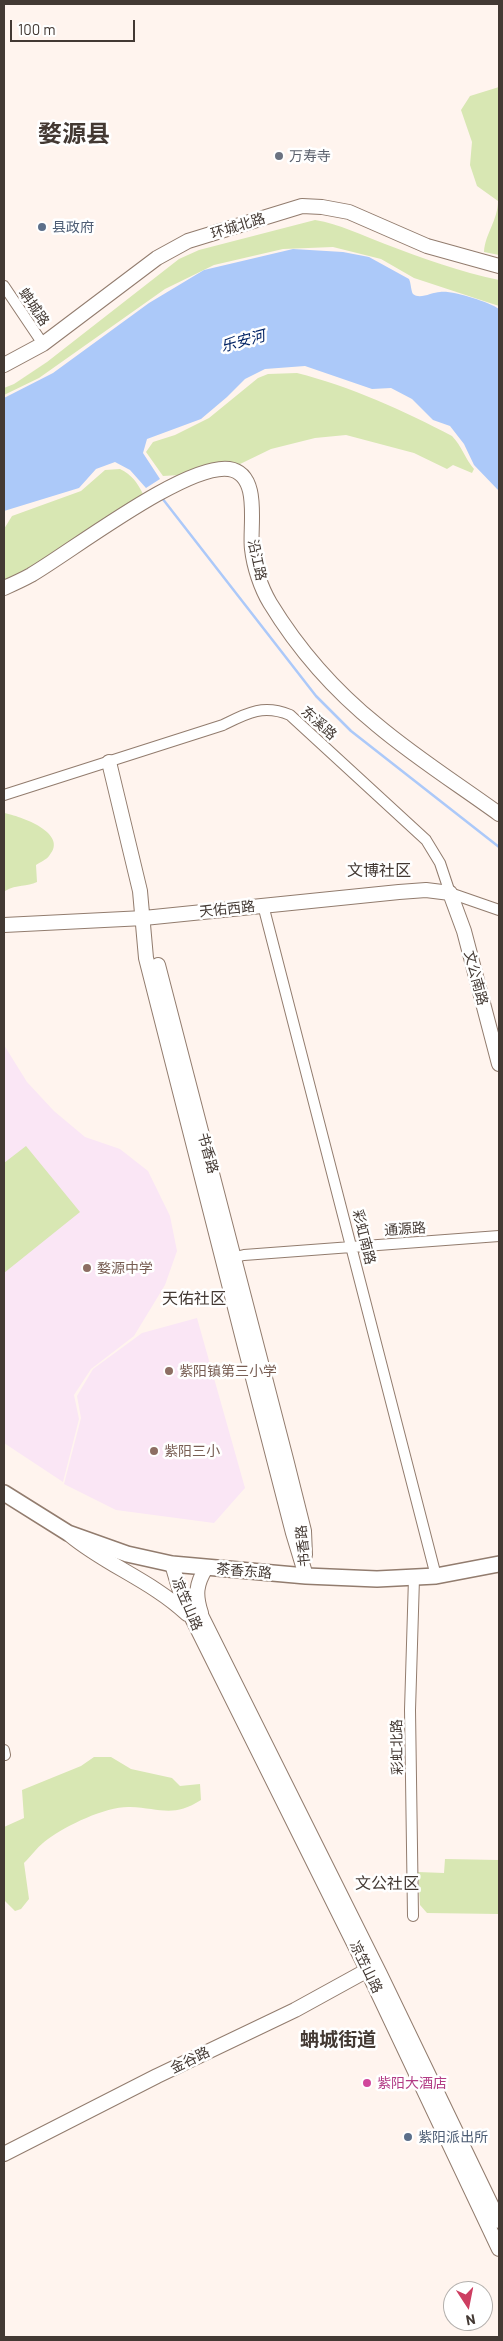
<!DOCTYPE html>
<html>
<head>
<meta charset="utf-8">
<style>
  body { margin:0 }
  #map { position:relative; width:503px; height:2341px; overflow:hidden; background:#fff4ee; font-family:Barlow,sans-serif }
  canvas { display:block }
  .frame { position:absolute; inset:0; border:5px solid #433933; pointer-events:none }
  .north { position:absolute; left:443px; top:2281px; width:50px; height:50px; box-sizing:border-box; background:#fff; border:1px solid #b4b0ad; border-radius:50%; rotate:169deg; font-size:14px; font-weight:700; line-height:20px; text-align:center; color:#433933 }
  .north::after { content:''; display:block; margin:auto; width:18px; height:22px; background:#cd3e61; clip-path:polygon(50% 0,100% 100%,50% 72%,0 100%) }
  .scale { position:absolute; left:10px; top:20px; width:125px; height:22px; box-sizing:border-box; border:2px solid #433933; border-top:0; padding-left:6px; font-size:15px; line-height:18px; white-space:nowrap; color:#433933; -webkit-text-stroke:4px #fff; paint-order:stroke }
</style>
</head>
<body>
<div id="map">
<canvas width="503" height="2341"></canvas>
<div class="frame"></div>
<div class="north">N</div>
<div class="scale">100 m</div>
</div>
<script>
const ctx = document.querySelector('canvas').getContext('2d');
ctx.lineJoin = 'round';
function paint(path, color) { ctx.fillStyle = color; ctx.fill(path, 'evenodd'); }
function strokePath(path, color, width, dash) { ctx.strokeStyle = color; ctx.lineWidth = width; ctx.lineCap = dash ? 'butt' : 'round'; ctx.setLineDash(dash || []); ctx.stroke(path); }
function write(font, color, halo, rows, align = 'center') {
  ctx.font = font + ' Barlow,"Noto Sans SC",sans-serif'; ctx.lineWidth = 5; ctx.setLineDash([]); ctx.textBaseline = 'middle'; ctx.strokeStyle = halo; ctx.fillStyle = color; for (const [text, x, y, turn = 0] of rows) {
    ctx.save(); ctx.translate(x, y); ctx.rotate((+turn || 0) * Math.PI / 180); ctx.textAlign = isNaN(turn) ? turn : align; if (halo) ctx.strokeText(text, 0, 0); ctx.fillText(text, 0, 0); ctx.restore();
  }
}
const education = new Path2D(`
  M4,1045L27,1082L54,1111L85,1137L120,1149L148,1171L170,1216L177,1251L165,1285L134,1336L91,1369L74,1395L79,1419L63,1482L4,1443Z
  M197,1318L245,1488L214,1523L116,1510L64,1484L81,1418L77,1396L93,1369L142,1333Z`);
const green = new Path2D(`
  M499,87V255L484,252C485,234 498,220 498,201L477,186L470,165L472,142L461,110L470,96Z
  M315,220C340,224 361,235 385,244C422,258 460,272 499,280V306L414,278L381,259L333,247L283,249L214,265L165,289L39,378L4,395V388L14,384L47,362L179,259L199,250Z
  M297,373C349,386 405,411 452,436C462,446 465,459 474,469L472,473L453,465L447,469L414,453L346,435L315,438L271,449L238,465L220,463L180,475L163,476L146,452L153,442L175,435L209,418L258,378L268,374Z
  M120,469C132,475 137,482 143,494L139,499L29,571L4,583V529L12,516L81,491L105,470Z
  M4,813C20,816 70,833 49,856C46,860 40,862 36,865L37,882C27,887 17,884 5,891Z
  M26,1146L80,1212L4,1273V1163Z
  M94,1757H111L131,1769L172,1778L180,1786L200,1784L201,1800C173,1818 160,1808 130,1807C107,1806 67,1825 48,1839C39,1845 32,1855 24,1863L29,1899L21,1909L15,1911L4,1900V1827L24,1818L22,1790L81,1766Z
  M445,1859L499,1860V1914L427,1913L420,1905L418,1872L444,1873Z`);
const water = new Path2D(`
  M293,249L343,252L369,257L409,279C411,283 411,291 413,294C420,300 432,292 440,292C452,290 489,302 499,309V491L474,465L464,444L450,426L433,420L412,399L391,388L372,389L305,366L265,369L245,379L227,397L201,419L147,439L143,453L160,479L146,488L130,470L115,462L96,469L79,488L4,511V398L53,373L149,303L204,270Z`);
const stream = new Path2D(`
  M162,498L316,696L351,731L499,847`);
const street = new Path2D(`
  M4,286L43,344
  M4,795L223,725C247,713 263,704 290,715L426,840L440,863L450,893L499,910
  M263,905L436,1576
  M227,1259L244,1255L499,1236
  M4,1750L5,1755
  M413,1916L410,1710L414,1578`);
const secondary = new Path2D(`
  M4,365L43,344L157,258L188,241L302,206L322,207L349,212L427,246L499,266
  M4,588C13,584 22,580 31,575C72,551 186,463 229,469C262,474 249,528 252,549C254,567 261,588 270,603C298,649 335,691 377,725C415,757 459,785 499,814
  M109,762L140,891L146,958L245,1347L293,1533L306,1576
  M4,925L144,918L399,892L426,890L450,893L464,931L499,1064
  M158,965L286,1459L304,1531L305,1555
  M70,1535C106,1565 152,1581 187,1614
  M172,1564L182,1598L367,1970L499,2249
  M197,1607L380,1974L499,2221
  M201,1613C195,1595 196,1584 206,1568
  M4,2154L157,2076L295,2010L375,1966`);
const primary = new Path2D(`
  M4,1493L68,1533L127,1554L172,1564L306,1576L377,1579L436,1576L499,1564`);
const markers = [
  [279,156,5,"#6b7280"],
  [42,227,5,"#5c6f8a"],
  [87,1268,5,"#8d6e63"],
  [169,1371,5,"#8d6e63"],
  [154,1451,5,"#8d6e63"],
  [367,2083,5,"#d1479c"],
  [408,2137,5,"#5c6f8a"]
];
const worshipNames = [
  ["万寿寺",289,156]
];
const streetNames = [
  ["环城北路",238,226,-17],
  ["蚺城路",34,307,56],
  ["沿江路",257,560,78],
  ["东溪路",319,723,42],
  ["天佑西路",227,909,-6],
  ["文公南路",476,978,75],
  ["书香路",208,1153,75],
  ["通源路",405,1229,-4],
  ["彩虹南路",364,1237,76],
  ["书香路",303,1546,-96],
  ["茶香东路",244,1571,5],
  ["凉笠山路",187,1604,67],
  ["彩虹北路",397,1747,-91],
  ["凉笠山路",366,1967,64],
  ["金谷路",190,2060,-26]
];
const serviceNames = [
  ["县政府",52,227],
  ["紫阳派出所",418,2137]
];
const educationNames = [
  ["婺源中学",97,1268],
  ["紫阳镇第三小学",179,1371],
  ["紫阳三小",164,1451]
];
const hotelNames = [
  ["紫阳大酒店",377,2083]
];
const waterNames = [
  ["乐安河",243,341,-15]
];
const quarterNames = [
  ["文博社区",379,871],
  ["天佑社区",194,1299],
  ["文公社区",387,1884]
];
const districtNames = [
  ["蚺城街道",338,2040]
];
const townNames = [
  ["婺源县",74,134]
];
paint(education, '#fae6f5');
paint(green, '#d8e7b3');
paint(water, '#acc9f9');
strokePath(stream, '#acc9f9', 2.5);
strokePath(street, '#927c6e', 12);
strokePath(secondary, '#927c6e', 16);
strokePath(primary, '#927c6e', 18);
strokePath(street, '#fff', 10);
strokePath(secondary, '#fff', 14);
strokePath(primary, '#fff', 15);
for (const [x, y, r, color] of markers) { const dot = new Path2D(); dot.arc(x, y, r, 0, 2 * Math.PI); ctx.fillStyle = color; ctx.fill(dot); strokePath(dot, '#fff', 2); }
write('14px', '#5b616d', '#fff', worshipNames, 'left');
write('14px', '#433933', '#fff', streetNames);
write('14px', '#4e5e75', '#fff', serviceNames, 'left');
write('14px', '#785e54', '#fff', educationNames, 'left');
write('14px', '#b23c85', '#fff', hotelNames, 'left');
write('italic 15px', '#002264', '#fff', waterNames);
write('16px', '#433933', '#fff', quarterNames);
write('bold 19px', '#433933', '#fff', districtNames);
write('bold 24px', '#433933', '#fff', townNames);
</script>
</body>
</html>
